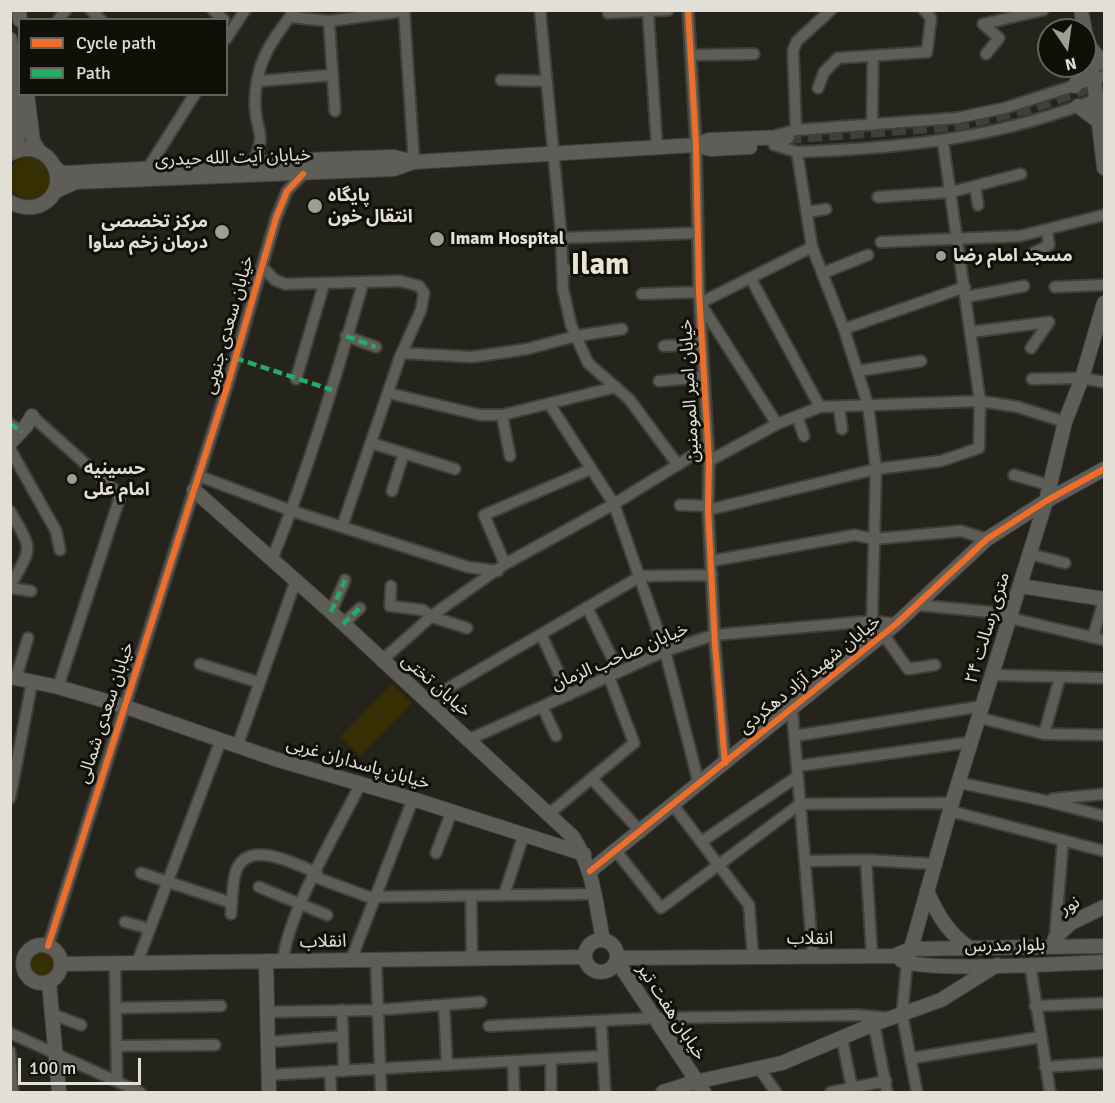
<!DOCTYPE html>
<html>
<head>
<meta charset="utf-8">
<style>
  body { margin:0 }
  #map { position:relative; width:1115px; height:1103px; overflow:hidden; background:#25241c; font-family:Signika,sans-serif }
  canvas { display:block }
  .frame { position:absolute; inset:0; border:12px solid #e1dfd6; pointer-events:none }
  .legend { position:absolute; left:18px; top:18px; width:210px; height:78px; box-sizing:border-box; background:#101009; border:2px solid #64635b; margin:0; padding:8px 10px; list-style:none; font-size:18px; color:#e1dfd6 }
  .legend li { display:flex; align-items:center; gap:12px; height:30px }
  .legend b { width:30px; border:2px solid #64635b }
  .north { position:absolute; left:1037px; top:18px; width:60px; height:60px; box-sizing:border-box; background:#101009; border:2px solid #64635b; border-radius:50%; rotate:167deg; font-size:16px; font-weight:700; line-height:24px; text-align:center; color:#e1dfd6 }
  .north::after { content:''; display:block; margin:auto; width:21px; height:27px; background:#9f9e95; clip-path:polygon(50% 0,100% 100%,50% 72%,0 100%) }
  .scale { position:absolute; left:18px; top:1058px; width:123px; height:27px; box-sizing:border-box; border:3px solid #e1dfd6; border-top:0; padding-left:8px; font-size:18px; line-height:21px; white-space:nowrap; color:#e1dfd6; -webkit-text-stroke:4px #101009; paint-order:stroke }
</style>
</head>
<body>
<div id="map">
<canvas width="1115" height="1103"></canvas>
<div class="frame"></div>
<ul class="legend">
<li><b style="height:8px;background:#ee6e29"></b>Cycle path</li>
<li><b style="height:8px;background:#26ab63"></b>Path</li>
</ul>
<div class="north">N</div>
<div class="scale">100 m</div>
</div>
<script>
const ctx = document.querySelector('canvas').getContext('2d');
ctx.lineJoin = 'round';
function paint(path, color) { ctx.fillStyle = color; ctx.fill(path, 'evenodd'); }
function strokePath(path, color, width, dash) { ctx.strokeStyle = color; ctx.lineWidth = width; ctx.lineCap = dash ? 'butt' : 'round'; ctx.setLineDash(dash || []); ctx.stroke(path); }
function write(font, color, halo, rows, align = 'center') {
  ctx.font = font + ' Signika,"Noto Sans Arabic",sans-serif'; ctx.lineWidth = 6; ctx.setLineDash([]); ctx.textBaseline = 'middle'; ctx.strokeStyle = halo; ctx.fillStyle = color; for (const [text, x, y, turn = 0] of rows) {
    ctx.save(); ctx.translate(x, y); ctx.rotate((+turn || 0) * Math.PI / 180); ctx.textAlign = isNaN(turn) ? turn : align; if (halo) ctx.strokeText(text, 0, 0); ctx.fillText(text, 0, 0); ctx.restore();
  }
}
const green = new Path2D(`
  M8 178a21 21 0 1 1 42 0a21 21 0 1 1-42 0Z
  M392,684L412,703L360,756L340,737Z
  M30 964a13 13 0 1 1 26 0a13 13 0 1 1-26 0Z`);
const secondaryTunnel = new Path2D(`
  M787,137L956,124L1029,107L1104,81`);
const street = new Path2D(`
  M91,10L101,20
  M213,10L224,20
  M404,10L414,162
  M540,10L561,233L563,289L571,325L588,363L629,399L678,465
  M688,10L696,145L699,292L709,461L708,510L715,645L725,763
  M648,12L657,147
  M608,13L668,10
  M290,17L329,21L404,11
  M58,20L66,10
  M329,21L335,111
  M226,39L245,10
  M986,54L999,38L983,24L1043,10
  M691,55L754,54
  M501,80L545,81
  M259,81L332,75
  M818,88L824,72L838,58L927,52L931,18L924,10
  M872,125L873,56
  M796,130L793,51L797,41L831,10
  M777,135L796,130L957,118L1005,108L1104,76
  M774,145L797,152C905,148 1003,138 1104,96
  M797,152L812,247L844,329L868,405L876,469L872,621
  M253,162C268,132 255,132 255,103C255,63 271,41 295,10
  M148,168L195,94
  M975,186L978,205
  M878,197L951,192L1021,174
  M807,212L826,209
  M562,238L696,233
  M881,242L1020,236L1104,215
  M1031,254L1049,245L1047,231
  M262,267L275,280L285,284L400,281L419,286L424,293L421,310L400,357L342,527
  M563,270L608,269
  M823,273L868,255
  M751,279L820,407
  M1055,287L1104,285
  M642,294L699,292
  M966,297L1024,286
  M844,329L965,287
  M971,332L1049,322L1031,348
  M346,336L376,347
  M664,346L702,344
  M402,353L472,357L527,349L576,336L622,329
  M858,371L921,361
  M296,379L324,284
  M1032,379L1082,378L1104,382
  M659,381L704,377
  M388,393L480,415H502L616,387
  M550,405L614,504L665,651L699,784
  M839,406L842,429
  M502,415L510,456
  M32,416L118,493L119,500L58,687
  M797,416L804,436
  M10,424L22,432
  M777,424L700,303L812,247
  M371,443L455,469
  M10,449L56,531L60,550
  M709,461L777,424L820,407L980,401L1018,407L1065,422
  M1014,475L1049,485
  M199,476L292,511L468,567L498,571
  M392,491L404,453
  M680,505L708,506
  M708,510L876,469L941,461L979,448L980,401L943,142
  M10,511C34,553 32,545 10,587
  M1030,554L1065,563
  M272,559C309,469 336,376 363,283
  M711,561L855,535L874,539L961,531L987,539
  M505,564L484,515L591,469
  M391,586L390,606L423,610L432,617L467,628
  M10,588L31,591
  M917,605L1011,614
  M587,607L619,672
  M331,612L345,580
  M1010,618L1104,640
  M343,624L360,608
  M541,634L569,695
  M883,634L908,669L935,665
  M1093,637L1104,600
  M381,661L434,614L505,564L614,504L708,446
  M200,664L258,682
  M992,675L1104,678
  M16,678L28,638
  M426,701L641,576L712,575
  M543,708L556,736
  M792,709L813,957
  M980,718L1044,734L1104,735
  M1044,734L1060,677
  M794,736L983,706
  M470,739L665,651L714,635L872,621L896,624
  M238,744L296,580
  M797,766L972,742
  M592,779L641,832
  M960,783L1042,800L1104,816
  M10,798L32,682
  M1052,799L1104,794
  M673,805L749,905L753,957
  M950,811L1104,851
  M550,813L634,743L609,677
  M701,842L798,776
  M616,851L661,908L800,804L952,803
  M436,853L452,811
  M866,860L872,956
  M805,861L866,860L936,864
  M141,873L232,903
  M315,877L369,897L594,894
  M259,887L327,915
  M504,895L524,834
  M471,896L472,958
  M231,914C232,901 232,884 236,871C248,838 295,864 317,873
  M125,922L150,929
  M1055,938L1063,840
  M48,946L227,387L276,218L287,191L303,174
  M351,960L413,799
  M376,960L381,1092
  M283,961C288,911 338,830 361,783
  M115,963L117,1081
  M137,963L221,740
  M907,963L902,1014L917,1092
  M1030,964L1050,1092
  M444,1005L447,1065
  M1035,1006L1104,1003
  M116,1008L221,1006
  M342,1010L344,1071
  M267,1012L377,1010L481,1002
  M52,1014L81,1025
  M601,1021L605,1092
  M874,1024L887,1092
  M489,1026L654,1018L858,1015L889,1018
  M10,1033L140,1092
  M842,1039L852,1088
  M268,1042L343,1036
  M116,1046L215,1045
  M10,1052L13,1092
  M912,1058L1041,1037
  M551,1059V1092
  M513,1061L514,1092
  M1045,1067L1104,1063
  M760,1070L776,1092
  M330,1071L331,1092
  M268,1075L603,1056
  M831,1092L886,1081`);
const secondary = new Path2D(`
  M19,10L20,20
  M1081,10L1094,80L1104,168
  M10,39L19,123L17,150
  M1089,46L1104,64
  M1075,86L1083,66
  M27,94L33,141L39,151
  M1078,106L1098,121
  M696,145L711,149L750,147
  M10,154C51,132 77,191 38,206C28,209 19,207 10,202
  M55,167L60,172L65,173L329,159L394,157L414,162
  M54,192L76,182L394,169L414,162L696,145L709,140L787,137
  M10,443L26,426L32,416
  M194,490L331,612L573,837C593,868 596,904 603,940
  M1020,586L1104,599
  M10,677L58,687L123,706L275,759L413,799L584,854
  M590,871L896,624L987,539L1046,501L1104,469
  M927,891C938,916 949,934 971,949
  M585 956a16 16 0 1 1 32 0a16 16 0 1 1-32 0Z
  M23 964a19 19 0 1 1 38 0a19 19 0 1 1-38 0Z
  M1054,947L1055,938L1071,923L1104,907
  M617,958L894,956L910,949L1104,946
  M901,960C922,973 1071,963 1104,962
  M266,961L269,1092
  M617,961L704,1092
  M907,963L952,803L1046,501L1065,422L1082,378L1104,303
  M62,964L585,957
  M49,982L59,1092
  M663,1092L695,1082L782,1063L874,1024L941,1000L997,965`);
const quiet = new Path2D(`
  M346,336L376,347
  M235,358L332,390
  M10,424L22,432
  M331,612L345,580
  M343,624L360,608`);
const cycleway = new Path2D(`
  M688,10L696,145L699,292L709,461L708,510L715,645L725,763
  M590,871L896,624L987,539L1046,501L1104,469
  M48,946L227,387L276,218L287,191L303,174`);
const markers = [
  [315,206,8,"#9f9e95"],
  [222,232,8,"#9f9e95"],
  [437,239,8,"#9f9e95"],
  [941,256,6,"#9f9e95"],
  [72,479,6,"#9f9e95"]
];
const streetNames = [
  ["خیابان آیت الله حیدری",233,158,-2],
  ["خیابان سعدی جنوبی",229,325,-74],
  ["خیابان امیر المومنین",690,391,-93],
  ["۲۴ متری رسالت",988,628,-73],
  ["خیابان صاحب الزمان",620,657,-23],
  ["خیابان شهید آزاد دهکردی",810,675,-39],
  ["خیابان تختی",436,686,41],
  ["خیابان سعدی شمالی",106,713,-72],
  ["خیابان پاسداران غربی",358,764,16],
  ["نور",1070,906,-30],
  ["انقلاب",810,939],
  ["انقلاب",323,942,-1],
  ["بلوار مدرس",1005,946,-1],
  ["خیابان هفت تیر",671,1012,57]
];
const poiNames = [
  ["پایگاه",328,196],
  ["انتقال خون",328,217],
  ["مرکز تخصصی",208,222,"right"],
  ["درمان زخم ساوا",208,243,"right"],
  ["Imam Hospital",450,239],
  ["مسجد امام رضا",953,256],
  ["حسینیه",84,469],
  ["امام علی",84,490]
];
const townNames = [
  ["Ilam",600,266]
];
paint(green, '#362f04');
strokePath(secondaryTunnel, '#414038', 14, [14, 7]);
strokePath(street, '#403f38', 14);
strokePath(secondary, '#403f38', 16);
strokePath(street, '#5f5d58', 10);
strokePath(secondary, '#5f5d58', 14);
strokePath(quiet, '#26ab63', 4.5, [9, 4.5]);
strokePath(cycleway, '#ee6e29', 6);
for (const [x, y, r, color] of markers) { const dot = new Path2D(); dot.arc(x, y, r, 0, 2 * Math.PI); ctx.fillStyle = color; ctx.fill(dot); strokePath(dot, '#101009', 2); }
write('18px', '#e1dfd6', '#101009', streetNames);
write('bold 18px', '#e1dfd6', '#101009', poiNames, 'left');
write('bold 30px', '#e8e5d2', '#101009', townNames);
</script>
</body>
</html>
